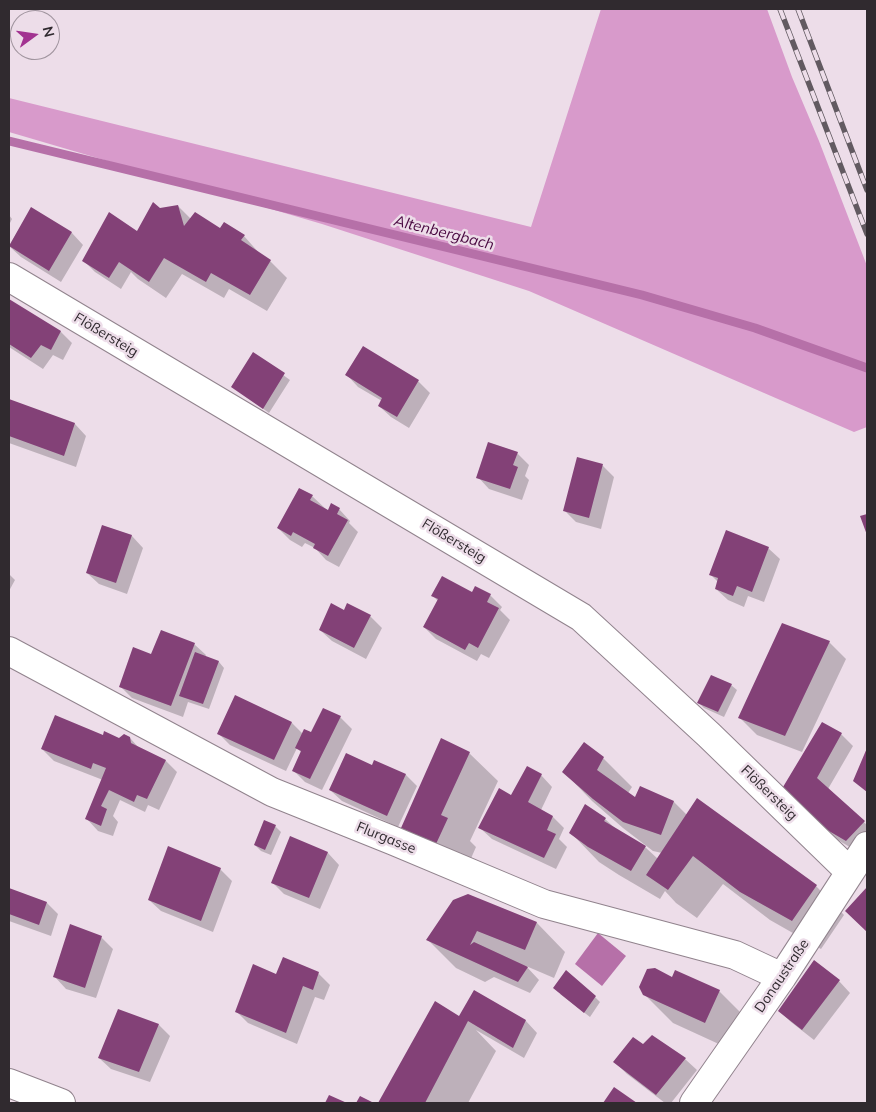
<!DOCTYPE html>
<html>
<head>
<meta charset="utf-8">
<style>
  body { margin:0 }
  #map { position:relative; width:876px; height:1112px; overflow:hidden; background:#eddde9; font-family:Mulish,sans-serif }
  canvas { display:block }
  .frame { position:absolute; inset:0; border:10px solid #302a2f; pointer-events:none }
  .north { position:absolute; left:10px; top:10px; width:50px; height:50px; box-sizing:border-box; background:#eddde9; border:1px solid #a1959f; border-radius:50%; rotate:76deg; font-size:14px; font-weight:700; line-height:20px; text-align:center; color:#302a2f }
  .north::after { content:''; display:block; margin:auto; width:18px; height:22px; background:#a23391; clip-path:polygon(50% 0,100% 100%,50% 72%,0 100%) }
</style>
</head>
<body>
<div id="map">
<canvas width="876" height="1112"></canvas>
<div class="frame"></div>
<div class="north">N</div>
</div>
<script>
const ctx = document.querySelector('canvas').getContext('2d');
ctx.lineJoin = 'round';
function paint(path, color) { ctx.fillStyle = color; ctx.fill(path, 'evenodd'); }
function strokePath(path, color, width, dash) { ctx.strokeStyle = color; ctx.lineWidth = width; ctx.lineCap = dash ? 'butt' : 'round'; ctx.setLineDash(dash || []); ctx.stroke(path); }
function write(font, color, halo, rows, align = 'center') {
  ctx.font = font + ' Mulish,sans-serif'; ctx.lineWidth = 5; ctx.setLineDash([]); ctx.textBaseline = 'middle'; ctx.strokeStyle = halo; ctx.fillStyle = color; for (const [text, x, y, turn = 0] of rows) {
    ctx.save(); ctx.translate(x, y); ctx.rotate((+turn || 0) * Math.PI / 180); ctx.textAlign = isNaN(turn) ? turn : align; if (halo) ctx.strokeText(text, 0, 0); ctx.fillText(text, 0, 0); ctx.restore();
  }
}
const green = new Path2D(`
  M601,9H767L792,77L819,141L867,266V427L854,432L529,291L322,224L9,132V98L531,227Z`);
const water = new Path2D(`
  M598,933L626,956L602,986L575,964Z`);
const shadow = new Path2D(`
  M178,206L191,219L220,230L225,224L244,236L260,254L270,261L287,278L267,311L229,289L224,298L182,274L166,298L138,279L131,272L121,289L95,272L83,260L137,233L160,210Z
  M31,209L72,233L83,245L61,282L21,257L9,246Z
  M9,215L12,219L9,225Z
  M9,301L61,332L72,343L63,360L53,355L43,369L9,347Z
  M254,354L290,380L269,413L232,386Z
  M347,375L418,381L430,393L409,428L391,417L379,406L382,401L358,387Z
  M9,400L75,424L86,436L76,467L9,443Z
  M517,453L529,465L525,476L529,480L522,500L489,489L478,477Z
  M578,458L603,466L614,477L601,529L576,522L565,511Z
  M312,496L328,511L339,509L350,521L349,523L358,532L339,567L326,560L315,548L305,543L302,547L290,540L278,528Z
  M103,527L132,536L143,548L127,594L99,584L87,573Z
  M768,548L780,559L764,602L748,596L744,607L728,600L716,589L718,582L710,574Z
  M9,574L15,580L9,591Z
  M472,593L490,595L502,607L500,610L510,620L489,658L481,654L477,661L436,639L424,627L438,601L433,596Z
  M344,612L370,616L382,628L366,659L332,641L320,630Z
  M783,624L829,642L846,659L802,752L757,735L740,718Z
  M194,644L206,655L205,657L219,662L224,668L209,709L188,702L183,717L132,698L120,686L152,656Z
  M731,685L737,690L724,717L704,708L699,703Z
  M340,717L352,729L322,790L305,782L293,770L302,753L297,748L286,771L230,745L219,734L292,723L303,734H311Z
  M841,734L853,746L828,789L867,825V842L858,852L818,828L781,791Z
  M103,737L119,739L130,738L139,748L166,761L177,772L159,810L148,805L145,812L120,800L113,816L118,822L113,836L98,831L87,819L103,780L54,761L42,749Z
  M469,753L498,781L470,841L476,847L465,872L432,857L403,828Z
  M603,758L632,787L628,793L635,799L641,788L674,802L687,815L816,886L844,915L821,949L770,920L723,884L697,918L676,903L665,891L660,899L619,875L599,862L571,833L585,806L605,819L616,829L645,847L658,859L662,853L653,851L623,828L592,801L564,772Z
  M373,767L406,775L417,786L398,827L342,801L330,790Z
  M541,775L552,787L541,810L553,817L564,828L559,839L567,847L556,869L492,839L480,828L512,796Z
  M275,826L281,832L271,855L261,851L255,845Z
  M291,838L328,853L339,865L320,909L284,894L272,882Z
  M220,869L232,881L213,932L161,911L149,900Z
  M9,889L47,903L58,914L51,936L9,921Z
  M468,895L537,923L565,952L554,978L526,966L539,980L530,993L494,977L485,982L456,968L427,939Z
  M101,937L113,949L96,998L66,989L55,977Z
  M318,973L330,985L324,1000L315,997L297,1044L248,1023L237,1012L277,975Z
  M672,978L719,991L748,1020L734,1051L673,1023L644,994Z
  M839,981L850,993L814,1040L791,1022L779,1011Z
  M474,991L526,1021L537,1033L524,1058L476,1030L496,1051L468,1103H379L436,1003L460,1018Z
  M560,994L595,997L600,1002L590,1017Z
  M159,1025L170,1036L150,1082L111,1069L99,1058Z
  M652,1036L685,1059L697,1070L671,1103H665L627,1074L615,1062L643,1045Z`);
const stream = new Path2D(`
  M9,141L642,295L755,328L867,368`);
const building = new Path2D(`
  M153,202L160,208L178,205L184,226L195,212L220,228L224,222L245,235L241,240L271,260L250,295L211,273L206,282L164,258L149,282L119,262L109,278L82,261L109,212L137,231Z
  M31,207L72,232L49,271L9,246Z
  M9,299L61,331L51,350L41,345L31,358L9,344Z
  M363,346L419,380L397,417L378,406L382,398L345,375Z
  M253,352L285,373L263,409L231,387Z
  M9,399L75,423L64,456L9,436Z
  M488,442L518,452L513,465L518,467L510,489L476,478Z
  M577,457L603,464L589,518L563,511Z
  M299,488L313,495L310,500L328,510L331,503L340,508L337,514L348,520L328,556L313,548L315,544L293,532L291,536L277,528Z
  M867,514V535L860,516Z
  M102,525L132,535L116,583L86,573Z
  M726,530L769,547L752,592L737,586L733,596L715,589L718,578L709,575Z
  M442,576L472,592L475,586L491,594L487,602L499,608L478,648L469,643L465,650L423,627L438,599L431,596Z
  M331,603L344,610L347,603L371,615L354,648L319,630Z
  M782,623L830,641L785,736L738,718Z
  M161,630L195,643L171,706L119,687L133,647L151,654Z
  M195,652L219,661L203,704L179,696Z
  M711,675L732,684L718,712L697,703Z
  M235,695L292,722L274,760L217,734Z
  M323,708L341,716L310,779L292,771L301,751L295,748L304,729L311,732Z
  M55,715L103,735L104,731L119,738L124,734L130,737L131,743L166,760L147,799L137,795L134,802L109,790L101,806L107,809L101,826L85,819L106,768L93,763L91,769L41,749Z
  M822,722L842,733L817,778L865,821L846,841L805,817L780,792Z
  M441,738L470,752L441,815L448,818L436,844L401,828Z
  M584,742L604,757L597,770L635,797L640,786L674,801L661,835L623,822L593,799L562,772Z
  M867,748V792L853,781Z
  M346,753L372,765L374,760L406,774L387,816L329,790Z
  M527,766L542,774L528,802L553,816L547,830L556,834L544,858L478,828L499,788L511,795Z
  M697,798L817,885L792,921L740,892L693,856L668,890L646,875Z
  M585,804L606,818L604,821L646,846L631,871L588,847L569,833Z
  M264,820L276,825L265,850L254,845Z
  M290,836L328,852L309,898L271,883Z
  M168,846L221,868L201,921L148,900Z
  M867,887V932L845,911Z
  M9,888L47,902L39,925L9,914Z
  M468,894L537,922L525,950L477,931L470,945L474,942L528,967L518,982L426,940L453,900Z
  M70,924L102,936L85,988L53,977Z
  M283,957L319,972L313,990L303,986L286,1033L235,1012L253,964L276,974Z
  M814,960L840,980L802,1030L778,1011Z
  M655,968L672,977L675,970L720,990L705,1023L643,995L639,987L647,969Z
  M566,970L596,996L584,1013L553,988Z
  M474,990L526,1020L513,1048L468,1021L425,1103H378L435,1001L459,1016Z
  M118,1009L159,1024L139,1072L98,1058Z
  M652,1035L686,1058L656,1095L613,1062L633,1037L643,1044Z
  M614,1087L637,1103H603Z
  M329,1095L347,1103H325Z
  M360,1096L374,1103H356Z`);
const minor = new Path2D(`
  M9,277L581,617L709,735L850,872
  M9,651L272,792L394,841L544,904L735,955L782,977
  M694,1103L782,977L867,846`);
const major = new Path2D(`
  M9,1083L61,1103`);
const rail = new Path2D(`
  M780,9L867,234
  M798,9L867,190`);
const streetNames = [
  ["Flößersteig",106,335,31],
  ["Flößersteig",454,541,31],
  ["Flößersteig",769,793,44],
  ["Flurgasse",386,838,22],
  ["Donaustraße",782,976,-56]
];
const waterNames = [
  ["Altenbergbach",444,233,14]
];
paint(green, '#d89acb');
paint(water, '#b670a8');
paint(shadow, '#0003');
strokePath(stream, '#b670a8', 9);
paint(building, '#834177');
strokePath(minor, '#91838d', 30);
strokePath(major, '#91838d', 30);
strokePath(minor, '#fff', 28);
strokePath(major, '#fff', 28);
strokePath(rail, '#625a61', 5.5);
strokePath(rail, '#eddde9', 4, [11]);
write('14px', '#302a2f', '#eddde9', streetNames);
write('italic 15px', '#490841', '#eddde9', waterNames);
</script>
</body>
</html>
